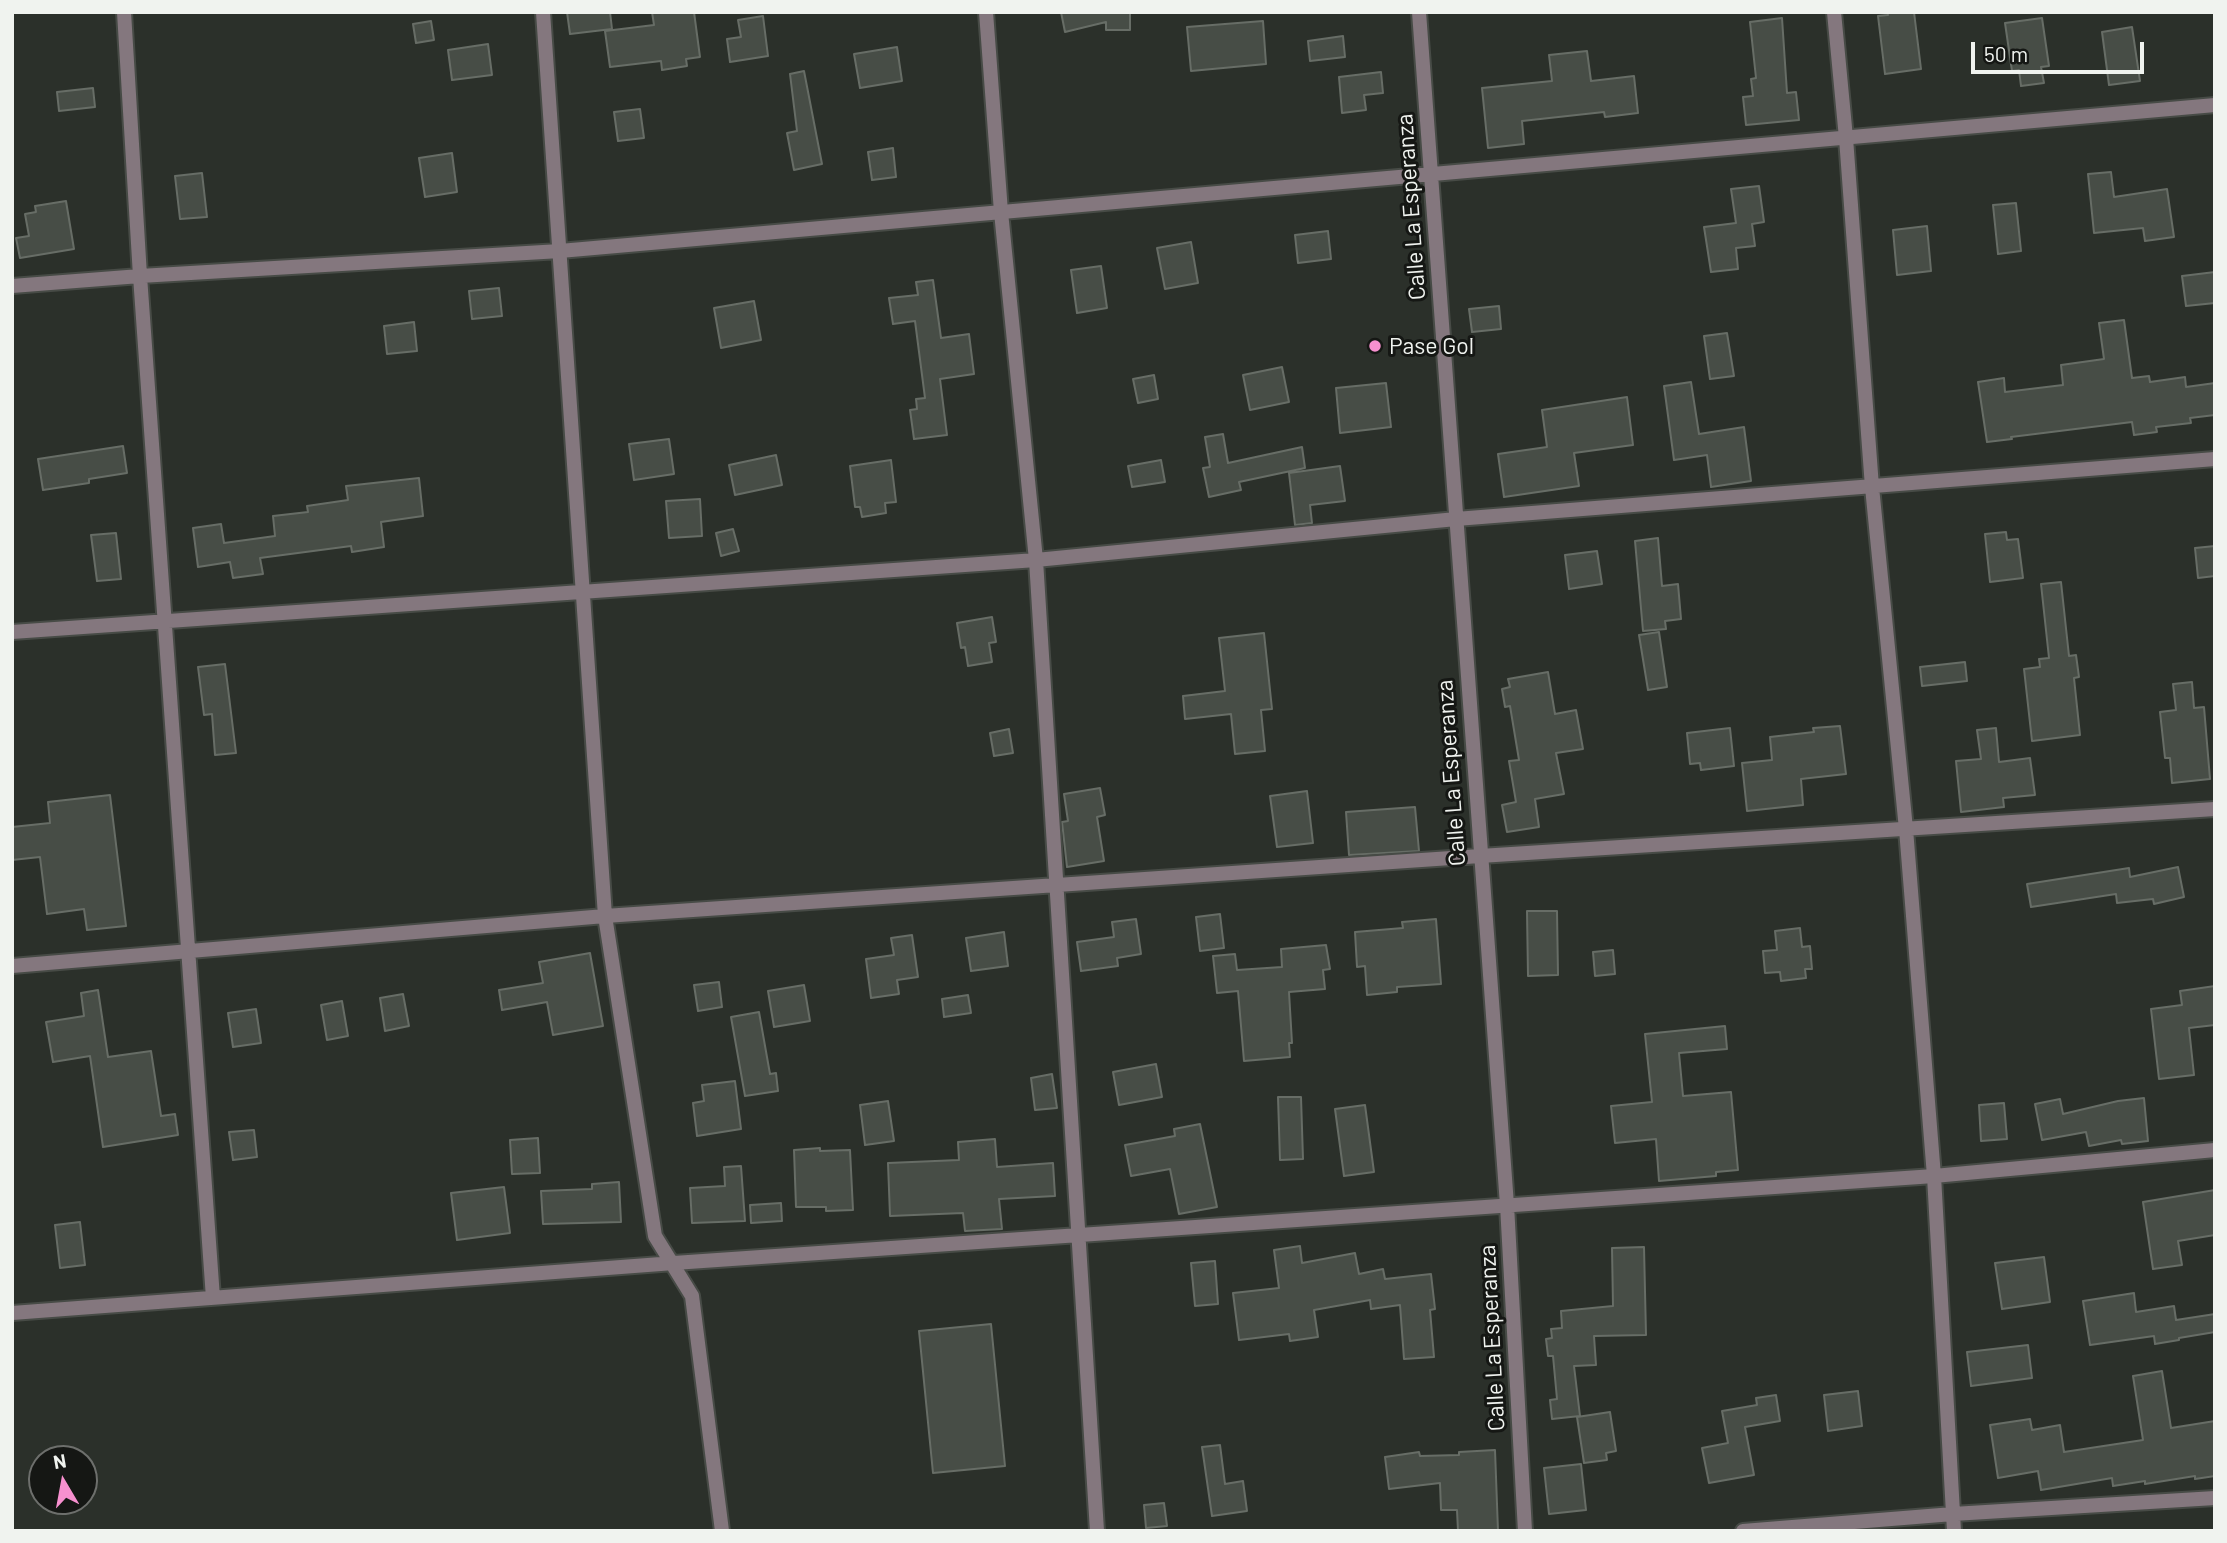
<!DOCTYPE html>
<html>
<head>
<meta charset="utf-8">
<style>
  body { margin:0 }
  #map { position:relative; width:2227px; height:1543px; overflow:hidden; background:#2b302a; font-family:Barlow,sans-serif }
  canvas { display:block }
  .frame { position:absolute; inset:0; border:14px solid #f0f3ef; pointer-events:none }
  .north { position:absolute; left:28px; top:1445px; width:70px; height:70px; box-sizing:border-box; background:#151714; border:2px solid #6d6f6c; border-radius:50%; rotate:350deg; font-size:19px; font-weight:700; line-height:28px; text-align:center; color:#f0f3ef }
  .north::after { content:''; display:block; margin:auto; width:24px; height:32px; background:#f790cf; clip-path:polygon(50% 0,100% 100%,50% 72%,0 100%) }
  .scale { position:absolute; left:1971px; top:42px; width:173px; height:32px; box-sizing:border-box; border:4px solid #f0f3ef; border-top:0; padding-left:9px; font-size:21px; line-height:24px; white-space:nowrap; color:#f0f3ef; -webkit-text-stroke:5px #151714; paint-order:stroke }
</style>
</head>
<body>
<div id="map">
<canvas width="2227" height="1543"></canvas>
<div class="frame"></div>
<div class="north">N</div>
<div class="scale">50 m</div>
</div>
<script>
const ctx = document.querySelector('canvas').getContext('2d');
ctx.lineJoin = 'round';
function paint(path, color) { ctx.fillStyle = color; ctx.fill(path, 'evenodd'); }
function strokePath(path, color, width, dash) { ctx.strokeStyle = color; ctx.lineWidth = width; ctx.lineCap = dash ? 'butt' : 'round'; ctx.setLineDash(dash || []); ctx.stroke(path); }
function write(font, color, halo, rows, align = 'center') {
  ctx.font = font + ' Barlow,sans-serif'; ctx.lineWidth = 6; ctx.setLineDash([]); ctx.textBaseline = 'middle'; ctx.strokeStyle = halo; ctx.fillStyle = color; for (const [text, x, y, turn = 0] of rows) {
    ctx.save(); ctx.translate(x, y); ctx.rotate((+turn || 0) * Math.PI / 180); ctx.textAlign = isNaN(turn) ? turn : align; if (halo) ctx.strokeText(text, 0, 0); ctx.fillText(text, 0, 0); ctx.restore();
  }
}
const building = new Path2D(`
  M567,12H610L612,29L570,34Z
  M652,12H694L700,57L686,59L687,66L662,70L661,61L610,67L605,31L654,25Z
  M1061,12H1130V30H1106V22L1065,32Z
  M1887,12H1914L1921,69L1885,74L1878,16L1888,15Z
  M763,16L768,56L730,62L727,39L741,37L738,20Z
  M1782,18L1787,93L1796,92L1799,120L1746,125L1743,97L1753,96L1751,79L1756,78L1750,22Z
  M2042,18L2049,66L2041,67L2044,83L2021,86L2019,70L2012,71L2005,23Z
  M431,21L434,40L416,43L413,24Z
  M1263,21L1266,64L1191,71L1187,27Z
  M2132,27L2140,81L2109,85L2102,32Z
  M1343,36L1345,57L1310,61L1308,41Z
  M488,44L492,75L452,80L448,50Z
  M897,47L902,81L860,88L854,54Z
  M1587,51L1591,81L1634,76L1638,113L1605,117L1604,112L1522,121L1524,144L1488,148L1482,88L1552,81L1549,55Z
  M804,71L822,164L794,170L787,133L797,131L790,74Z
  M1381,72L1383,93L1364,95L1366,110L1342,113L1339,77Z
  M93,88L95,107L59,111L57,92Z
  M640,109L644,138L618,141L614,112Z
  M893,148L896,177L872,180L868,152Z
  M452,153L457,192L425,197L419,158Z
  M2111,172L2114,197L2167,189L2174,237L2145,241L2143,228L2094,233L2088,174Z
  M202,173L207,217L180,219L175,176Z
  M1759,186L1764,222L1752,224L1755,246L1736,248L1738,269L1711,272L1704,227L1736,223L1731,189Z
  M66,201L74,249L20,258L16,238L29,236L25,214L36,212L35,206Z
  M2016,203L2021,251L1998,254L1993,205Z
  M1927,226L1931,271L1897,275L1893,230Z
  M1328,231L1331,259L1298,263L1295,235Z
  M1191,242L1198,283L1165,289L1157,248Z
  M1101,266L1107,308L1077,313L1071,270Z
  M2215,272V303L2186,306L2182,276Z
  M933,280L941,338L969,334L974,374L940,379L947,435L914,439L910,410L917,409L916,399L925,398L915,321L893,324L889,298L918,295L916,282Z
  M499,288L502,316L472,319L469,291Z
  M754,301L761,340L721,348L714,308Z
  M1499,306L1501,329L1472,332L1469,309Z
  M2124,320L2132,378L2149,376L2150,382L2185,377L2186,387L2215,383V415L2190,418L2191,423L2156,427L2157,432L2134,435L2132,422L2011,437L2012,439L1987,442L1978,382L2004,378L2005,392L2063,385L2061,365L2104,359L2099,323Z
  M414,322L417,351L387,354L384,326Z
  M1727,333L1734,376L1710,379L1704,336Z
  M1282,367L1289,402L1250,410L1243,375Z
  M1154,375L1158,399L1138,403L1133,379Z
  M1691,382L1699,434L1744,427L1751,481L1711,487L1707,455L1674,460L1664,386Z
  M1386,383L1391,427L1340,433L1336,388Z
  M1627,397L1633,445L1574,453L1579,486L1504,497L1498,454L1547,447L1542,410Z
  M1223,434L1228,463L1302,447L1305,468L1239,482L1241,490L1209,497L1203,468L1210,467L1205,437Z
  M669,439L674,474L634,480L629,444Z
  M123,446L127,473L89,479V483L43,490L38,459Z
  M776,455L782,485L735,495L729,465Z
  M891,460L896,502L885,503L886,513L862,517L860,507H855L850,466Z
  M1161,460L1165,482L1132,487L1128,466Z
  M1340,466L1345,501L1310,505L1312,523L1295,525L1289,473Z
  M419,478L423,516L381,522L384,547L352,552L351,546L260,558L263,574L233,578L230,562L198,567L193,528L221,524L224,543L275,536L273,516L308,512L307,506L348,500L346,486Z
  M700,499L702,536L669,538L666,501Z
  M733,529L739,551L721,556L716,533Z
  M2006,532L2007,540L2018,539L2023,578L1990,582L1985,534Z
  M116,533L121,579L97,581L91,535Z
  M1658,538L1662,586L1678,584L1681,619L1665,621L1666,629L1643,631L1635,541Z
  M2215,546V576L2198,578L2195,548Z
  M1597,551L1602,584L1569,589L1565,555Z
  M2061,582L2069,656L2076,655L2079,677L2074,678L2080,735L2032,741L2024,669L2040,667L2039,659L2049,658L2041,584Z
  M992,617L996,642L989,643L992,662L968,666L965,647L961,648L957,623Z
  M1659,632L1667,687L1648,690L1639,635Z
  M1264,633L1272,709L1261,710L1265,751L1235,754L1231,714L1185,719L1183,696L1225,691L1219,638Z
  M1965,662L1967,681L1922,686L1920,667Z
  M225,664L236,753L215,755L212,714L204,715L198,667Z
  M1548,672L1555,714L1576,710L1583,749L1556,753L1564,794L1535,799L1539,827L1507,832L1502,805L1516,802L1509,761L1519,760L1510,706L1505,707L1502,689L1510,687L1508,679Z
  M2192,682L2194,708L2204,707L2210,779L2172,783L2170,758H2165L2160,712L2176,710L2173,684Z
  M1840,726L1846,774L1801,779L1803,805L1747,811L1742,763L1772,760L1770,737L1814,732L1813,728Z
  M1730,728L1734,766L1701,770L1700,763L1690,764L1687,733Z
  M1996,728L1999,762L2030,758L2035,795L2003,798L2004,807L1961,812L1956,761L1981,759L1977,730Z
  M1009,729L1013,753L994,756L990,733Z
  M1100,788L1105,815L1097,817L1104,861L1067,867L1062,822L1068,821L1064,794Z
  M1307,791L1313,843L1277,847L1270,796Z
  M110,795L126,926L87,930L84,909L47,914L40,857L12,860V827L50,823L48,802Z
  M1415,807L1419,851L1349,855L1346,812Z
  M2178,867L2184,897L2154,904L2153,899L2117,903L2116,894L2031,907L2027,884L2129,868L2130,877Z
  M1527,911H1557L1558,975L1528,976Z
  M1220,914L1224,948L1200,951L1196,917Z
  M1136,919L1141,954L1117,958L1118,966L1081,971L1077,942L1114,937L1112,922Z
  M1436,919L1441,984L1397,987V992L1367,995L1365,966L1357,967L1355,932L1403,928L1402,922Z
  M1800,928L1802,947L1810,946L1812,969H1805L1806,978L1781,981L1780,972L1765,973L1763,951L1777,950L1775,931Z
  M1004,932L1008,966L971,971L966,938Z
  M912,935L918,977L897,980L899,994L871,998L866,959L894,955L891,938Z
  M1326,945L1330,969L1323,970L1325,989L1289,992L1292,1043H1289L1290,1057L1244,1061L1238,991L1217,993L1213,956L1235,954L1237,970L1282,967L1281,949Z
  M1613,950L1615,974L1595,976L1593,952Z
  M590,953L603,1026L553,1035L547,1002L502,1010L499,990L543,983L539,962Z
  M719,982L722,1007L698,1011L694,985Z
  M804,985L810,1021L774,1027L768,991Z
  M2215,986V1025L2189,1028L2194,1075L2159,1079L2151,1009L2182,1005L2180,991Z
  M98,990L108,1057L151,1051L161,1116L175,1114L178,1135L103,1147L90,1056L53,1062L46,1022L84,1016L81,993Z
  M403,994L409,1026L385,1031L380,998Z
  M968,995L971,1013L944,1017L942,999Z
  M342,1001L348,1036L327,1040L321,1005Z
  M256,1009L261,1043L233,1047L228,1013Z
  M759,1012L770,1074L776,1073L778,1091L745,1096L731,1017Z
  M1725,1026L1727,1049L1679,1053L1683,1096L1731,1092L1738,1170L1716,1172V1176L1659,1181L1656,1139L1615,1143L1611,1106L1652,1102L1645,1034Z
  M1156,1064L1162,1097L1119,1105L1113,1072Z
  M1052,1074L1057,1108L1035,1110L1031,1078Z
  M735,1081L741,1129L697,1136L693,1103L704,1101L702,1085Z
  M1278,1097H1301L1303,1159L1280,1160Z
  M2144,1098L2148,1141L2122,1144L2121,1140L2089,1146L2086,1132L2042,1140L2035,1104L2060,1099L2063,1114L2118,1101Z
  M888,1101L894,1141L865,1145L860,1105Z
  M2004,1103L2007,1139L1981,1141L1979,1105Z
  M1365,1105L1374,1172L1344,1176L1335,1109Z
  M1200,1124L1217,1207L1179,1214L1170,1169L1131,1176L1125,1145L1175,1136L1174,1129Z
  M254,1130L257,1157L233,1160L229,1132Z
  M538,1138L540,1173L512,1174L510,1140Z
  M995,1139L997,1167L1053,1163L1055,1196L999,1199L1002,1229L965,1231L963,1213L890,1216L888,1163L959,1160L958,1142Z
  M820,1148V1151L850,1150L853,1210L826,1211V1207H796L794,1150Z
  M741,1166L745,1221L692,1223L690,1188L725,1186L724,1167Z
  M619,1182L621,1222L543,1224L541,1191L592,1189V1184Z
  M504,1187L510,1233L457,1240L451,1193Z
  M2215,1190V1235L2178,1241L2182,1265L2153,1269L2143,1202Z
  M781,1203L782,1221L751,1223L750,1205Z
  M80,1222L85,1265L60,1268L55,1225Z
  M1300,1246L1302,1263L1355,1253L1359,1274L1383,1269L1385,1279L1431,1274L1435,1309L1430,1310L1434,1357L1404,1359L1400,1305L1371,1309L1370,1300L1314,1310L1318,1337L1290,1341L1289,1334L1239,1340L1233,1293L1279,1288L1274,1250Z
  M1644,1247L1646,1335L1594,1336L1596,1365L1574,1366L1580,1416L1552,1419L1550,1400L1557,1399L1553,1356H1548L1546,1339L1552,1338L1551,1329L1562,1328L1561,1311L1613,1306L1612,1248Z
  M2044,1257L2050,1302L2002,1309L1995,1263Z
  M1215,1261L1218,1304L1195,1306L1191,1263Z
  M2134,1293L2136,1312L2174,1306L2176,1320L2215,1314V1332L2179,1338V1340L2155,1344L2154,1336L2090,1345L2083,1301Z
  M991,1324L1005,1466L933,1473L919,1331Z
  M2028,1345L2032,1378L1971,1386L1967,1352Z
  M2162,1371L2171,1428L2215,1421V1476L2195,1479V1476L2145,1484V1481L2113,1486L2112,1478L2041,1490L2038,1471L1998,1478L1990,1425L2030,1419L2032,1430L2060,1425L2064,1452L2143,1440L2133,1376Z
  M1858,1391L1862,1426L1828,1431L1824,1395Z
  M1776,1395L1780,1421L1745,1427L1754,1475L1709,1483L1702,1448L1728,1443L1722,1411L1757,1405L1756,1398Z
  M1610,1412L1616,1451L1606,1453L1607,1460L1584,1463L1577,1417Z
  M1220,1445L1225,1484L1243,1481L1247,1511L1212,1516L1202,1447Z
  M1495,1450L1498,1531H1458L1457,1510H1441L1440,1483L1389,1489L1385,1457L1419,1452L1420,1456L1459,1455V1452Z
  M1581,1464L1586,1510L1549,1514L1544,1468Z
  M1164,1503L1167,1526L1146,1528L1144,1505Z`);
const street = new Path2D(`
  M124,12L140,276L213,1298
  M543,12L605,916L655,1236L692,1296L722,1531
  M986,12L1001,212L1036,560L1097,1531
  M1419,12L1507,1205L1525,1531
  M1834,12L1846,138L1872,487L1906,829L1934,1176L1954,1531
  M12,286L140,276L560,251L2215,105
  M12,632L1036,560L1456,519L2215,459
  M12,966L605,916L1480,856L2215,809
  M12,1313L674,1263L1934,1176L2215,1150
  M1743,1531L1953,1514L2215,1498`);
const markers = [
  [1375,346,7,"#f790cf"]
];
const streetNames = [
  ["Calle La Esperanza",1411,207,-94],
  ["Calle La Esperanza",1451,773,-94],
  ["Calle La Esperanza",1492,1338,-93]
];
const poiNames = [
  ["Pase Gol",1389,346]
];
paint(building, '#474d46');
strokePath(building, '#676d66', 2);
strokePath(street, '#474b46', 18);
strokePath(street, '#84777e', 14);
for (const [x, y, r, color] of markers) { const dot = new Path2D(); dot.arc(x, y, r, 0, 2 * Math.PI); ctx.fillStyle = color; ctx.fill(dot); strokePath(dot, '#151714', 2.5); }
write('23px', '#f0f3ef', '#151714', streetNames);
write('23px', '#f0f3ef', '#151714', poiNames, 'left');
</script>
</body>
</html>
